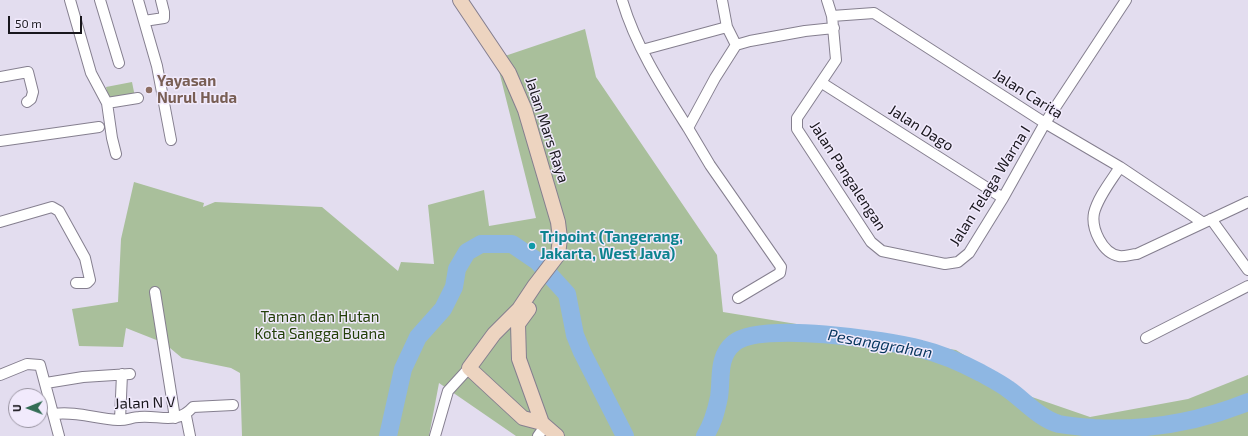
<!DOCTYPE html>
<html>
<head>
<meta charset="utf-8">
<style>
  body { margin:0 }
  #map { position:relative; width:1248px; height:436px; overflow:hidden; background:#e3ddef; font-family:"Exo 2",sans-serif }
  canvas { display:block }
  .north { position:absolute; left:8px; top:388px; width:40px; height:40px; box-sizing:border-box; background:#f1eafc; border:1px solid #9a95a2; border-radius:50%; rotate:269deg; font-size:11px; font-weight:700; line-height:16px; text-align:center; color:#18161c }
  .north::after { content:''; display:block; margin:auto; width:14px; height:18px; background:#336d55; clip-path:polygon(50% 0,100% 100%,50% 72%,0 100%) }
  .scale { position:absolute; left:8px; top:16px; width:74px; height:18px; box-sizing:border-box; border:2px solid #18161c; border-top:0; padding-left:5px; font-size:12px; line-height:14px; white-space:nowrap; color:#18161c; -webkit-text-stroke:3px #f1eafc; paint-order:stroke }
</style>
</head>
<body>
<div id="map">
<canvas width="1248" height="436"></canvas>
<div class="north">U</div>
<div class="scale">50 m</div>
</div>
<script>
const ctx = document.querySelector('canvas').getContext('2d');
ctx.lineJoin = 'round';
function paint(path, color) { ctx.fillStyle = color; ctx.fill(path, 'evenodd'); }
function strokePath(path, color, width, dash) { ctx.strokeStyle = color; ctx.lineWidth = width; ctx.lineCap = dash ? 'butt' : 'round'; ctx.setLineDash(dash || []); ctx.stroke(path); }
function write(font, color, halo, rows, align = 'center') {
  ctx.font = font + ' "Exo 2",sans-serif'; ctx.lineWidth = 3; ctx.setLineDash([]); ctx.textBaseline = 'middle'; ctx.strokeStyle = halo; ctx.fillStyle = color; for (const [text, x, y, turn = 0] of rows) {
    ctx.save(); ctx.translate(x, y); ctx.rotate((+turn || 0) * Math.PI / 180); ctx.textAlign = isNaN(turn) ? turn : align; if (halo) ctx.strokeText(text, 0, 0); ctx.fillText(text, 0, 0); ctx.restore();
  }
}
const green = new Path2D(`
  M585,29L596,77L717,255L723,312L956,350L1032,397L1090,417L1188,399L1248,375V436H516L439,383L429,436H242L240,373L231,368L182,358L164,343L126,328L123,347L79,346L72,309L118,302L121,239L134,182L204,203L203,207L215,202L322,207L398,271L401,262L434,264L428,205L484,190L489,226L536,218L496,59Z
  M132,82L135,97L109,102L106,87Z`);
const river = new Path2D(`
  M388,436L403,369L418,337L443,309L454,287L457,269L467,252L481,244H512L537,261L567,294L575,335L582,352L625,436
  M705,436C713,423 716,412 719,397C722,378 717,357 734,343C761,321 887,340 921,349C942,354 962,363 981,373C990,378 1000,383 1008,389C1024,400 1040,419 1059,424C1070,426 1082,427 1094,428C1148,431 1198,422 1248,402`);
const street = new Path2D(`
  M70,0L91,73L107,103L112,138L116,154
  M100,0L119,63
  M138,0L157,66L171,140
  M622,0C636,47 662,87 688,128
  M722,0L727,27L736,45
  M827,0L832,16L836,60L797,118V129L871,242L882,251L945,264L958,262L969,253L1003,198L1045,123L1126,0
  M832,16L874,13L1045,123L1120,167L1202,222
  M144,21L164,18V12L161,0
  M642,50L727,27
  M0,77L28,72L33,92L31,99L27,102
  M822,83L1003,198
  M107,103L138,98
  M0,141L99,127
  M1120,167C1111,181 1098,197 1094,213C1091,228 1102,253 1119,256C1124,257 1132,254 1137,254L1248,202
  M1211,219L1248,270
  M0,222L52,207L59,211L85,258L90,280L87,283H76
  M155,292L175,418
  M738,298L780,273L781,267L710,165L688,128L715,78L736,45L750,41L805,31L834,28
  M1146,338L1248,286
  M0,375L27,364L40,365L59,436
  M46,383L83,377L130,374
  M54,414C76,411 97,419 118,420C125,421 132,417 139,417C160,415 177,425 193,407L233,405
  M186,416L190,436
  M120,420L122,374
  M435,436L448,391L469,368
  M538,436L545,426`);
const secondary = new Path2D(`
  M460,0L509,73L525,110L558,222L560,238L558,255L535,285L519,309L494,334L469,368L523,418L542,423
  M529,309L518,324L519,359L542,423L557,436`);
const markers = [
  [149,90,4,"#8d6e63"],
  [532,246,4,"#0f9aa8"]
];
const educationNames = [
  ["Yayasan",157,81],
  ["Nurul Huda",157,98]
];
const streetNames = [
  ["Jalan Carita",1028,94,32],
  ["Jalan Dago",921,128,32],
  ["Jalan Mars Raya",547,130,72],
  ["Jalan Pangalengan",848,176,57],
  ["Jalan Telaga Warna I",990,186,-58],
  ["Jalan N V",145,403,-2]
];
const cultureNames = [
  ["Tripoint (Tangerang,",540,237],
  ["Jakarta, West Java)",540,254]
];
const parkNames = [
  ["Taman dan Hutan",320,317],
  ["Kota Sangga Buana",320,334]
];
const waterNames = [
  ["Pesanggrahan",880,344,10]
];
paint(green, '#a9bf9b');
strokePath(river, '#8eb7e3', 18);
strokePath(street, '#857f8f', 12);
strokePath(secondary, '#857f8f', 16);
strokePath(street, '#fff', 10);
strokePath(secondary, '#edd4c0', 14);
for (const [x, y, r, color] of markers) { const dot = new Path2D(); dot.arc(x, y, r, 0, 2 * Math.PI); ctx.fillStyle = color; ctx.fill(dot); strokePath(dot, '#f1eafc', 1.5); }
write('bold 15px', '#785e54', '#f1eafc', educationNames, 'left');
write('15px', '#18161c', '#f1eafc', streetNames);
write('bold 15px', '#0d838f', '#f1eafc', cultureNames, 'left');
write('15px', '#233f08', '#f1eafc', parkNames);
write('italic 16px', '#06355d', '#f1eafc', waterNames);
</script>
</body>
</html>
